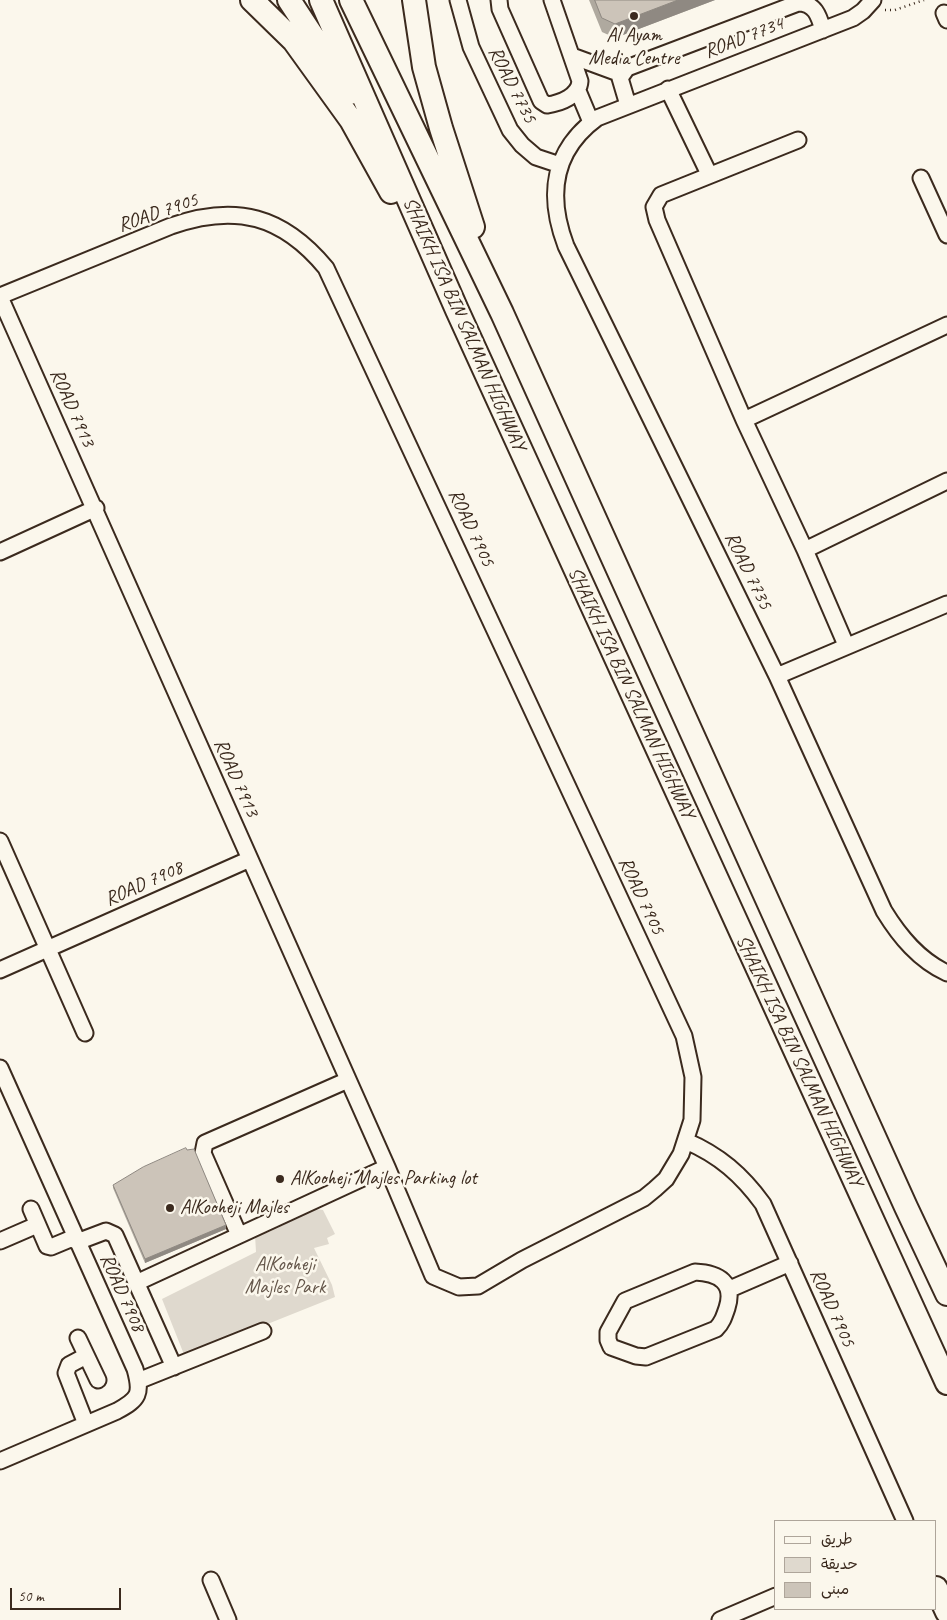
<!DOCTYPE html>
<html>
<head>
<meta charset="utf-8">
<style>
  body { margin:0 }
  #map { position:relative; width:947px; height:1620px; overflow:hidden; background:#fbf7ec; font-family:Caveat,"Playpen Sans Arabic",sans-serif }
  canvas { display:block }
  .legend { position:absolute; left:774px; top:1520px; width:162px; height:90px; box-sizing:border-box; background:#fbf7ec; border:1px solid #aea59a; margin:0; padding:6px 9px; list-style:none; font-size:15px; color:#3b2a1e }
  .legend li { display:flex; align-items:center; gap:10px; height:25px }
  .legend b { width:25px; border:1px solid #aea59a }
  .scale { position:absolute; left:10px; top:1588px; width:111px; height:22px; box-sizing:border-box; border:2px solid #3b2a1e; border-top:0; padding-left:6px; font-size:15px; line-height:18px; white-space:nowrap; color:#3b2a1e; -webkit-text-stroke:4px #fbf7ec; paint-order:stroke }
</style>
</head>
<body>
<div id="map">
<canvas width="947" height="1620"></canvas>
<ul class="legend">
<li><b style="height:6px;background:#fbf7ec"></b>طريق</li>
<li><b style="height:14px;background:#dfd9ce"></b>حديقة</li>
<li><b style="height:14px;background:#ccc4b9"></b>مبنى</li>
</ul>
<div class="scale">50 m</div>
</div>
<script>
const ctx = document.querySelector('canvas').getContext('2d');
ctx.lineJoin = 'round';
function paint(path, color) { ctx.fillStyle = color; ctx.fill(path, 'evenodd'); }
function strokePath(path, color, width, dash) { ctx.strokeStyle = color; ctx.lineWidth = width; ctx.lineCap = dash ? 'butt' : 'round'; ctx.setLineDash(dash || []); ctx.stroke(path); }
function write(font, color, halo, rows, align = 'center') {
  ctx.font = font + ' Caveat,sans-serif'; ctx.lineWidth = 5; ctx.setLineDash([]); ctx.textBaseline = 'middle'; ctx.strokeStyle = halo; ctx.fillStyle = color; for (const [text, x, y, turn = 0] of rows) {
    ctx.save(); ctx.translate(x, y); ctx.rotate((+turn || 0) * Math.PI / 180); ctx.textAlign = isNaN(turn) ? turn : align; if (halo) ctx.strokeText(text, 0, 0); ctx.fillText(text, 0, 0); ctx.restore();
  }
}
const green = new Path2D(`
  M316,1209L323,1210L335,1234L327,1238L329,1244L314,1248L332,1285L335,1297L185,1357L162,1299L256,1252L255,1235L269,1232Z`);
const path = new Path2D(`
  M885,10H895L924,0`);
const minor = new Path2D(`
  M458,0L471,47L510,130L522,145L536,157L560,165
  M499,0L500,9L541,101L547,105C561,103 579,96 580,81L552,0
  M873,0L863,11L853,18L597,118C552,151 547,196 566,246L777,676L884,911C900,937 919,960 947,973
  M944,13L947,20
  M572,56L621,74
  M668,89L709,174
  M578,91L591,122
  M628,105L620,78L627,68L798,3C815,3 819,16 823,30
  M798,140L661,195L654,207L657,220L744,420L805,550L846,645
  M921,178L947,235
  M0,296L171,226C236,203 283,216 326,268L684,1036L693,1077L692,1120L681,1154L666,1179L655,1189L644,1198L522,1260L478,1286L459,1287L433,1276L387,1167L0,297
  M744,420L947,325
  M805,550L947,481
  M0,552L96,508
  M777,676L947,604
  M0,841L85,1033
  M0,970L250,859
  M0,1068L135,1369C142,1394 139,1399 117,1411L0,1461
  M686,1141C719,1155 742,1175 763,1204L905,1521
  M31,1209L47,1246L51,1247L75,1237
  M239,1235L203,1153L205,1143L348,1080
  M0,1241L37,1225
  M77,1242L106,1231L115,1235L174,1367
  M695,1272C719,1273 735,1283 727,1308C724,1317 722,1323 716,1329L646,1357L636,1356L611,1347L608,1340V1332L625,1301Z
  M136,1283L387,1167
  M730,1289L790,1263
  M78,1338L98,1380
  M138,1381L263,1331
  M86,1424L66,1373L69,1365L86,1356
  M211,1580L228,1620
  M720,1620L776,1596`);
const highway = new Path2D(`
  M252,0L294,41L351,120L391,192
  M289,0L350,93
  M321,0L457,310L947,1383
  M351,0L502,313L906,1207L947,1294
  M414,0L424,67L441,128L473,227
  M936,1588L947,1612`);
const wall = new Path2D(`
  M589,0H715L615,38L602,32Z
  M113,1185L226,1229L145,1263L113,1188Z`);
const shadedWall = new Path2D(`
  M678,0H715L615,38V24Z
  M226,1225V1229L145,1263V1259Z`);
const building = new Path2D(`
  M595,0H678L615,24L602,18Z
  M186,1148L187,1150L194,1149L226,1225L145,1259L113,1185L143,1167Z`);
const markers = [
  [634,16,5,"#3b2a1e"],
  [280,1179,5,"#3b2a1e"],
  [170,1208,5,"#3b2a1e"]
];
const poiNames = [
  ["Al Ayam",634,36,"center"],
  ["Media Centre",634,59,"center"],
  ["AlKooheji Majles Parking lot",290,1179],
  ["AlKooheji Majles",180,1208]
];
const streetNames = [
  ["ROAD 7734",744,38,-21],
  ["ROAD 7735",512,85,63],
  ["ROAD 7905",158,213,-19],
  ["SHAIKH ISA BIN SALMAN HIGHWAY",464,324,66],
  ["ROAD 7913",72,408,66],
  ["ROAD 7905",471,528,65],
  ["ROAD 7735",748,571,64],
  ["SHAIKH ISA BIN SALMAN HIGHWAY",631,693,65],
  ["ROAD 7913",236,778,66],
  ["ROAD 7908",144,884,-24],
  ["ROAD 7905",641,896,65],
  ["SHAIKH ISA BIN SALMAN HIGHWAY",799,1061,65],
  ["ROAD 7908",122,1293,66],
  ["ROAD 7905",832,1308,66]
];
const parkNames = [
  ["AlKooheji",285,1265],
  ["Majles Park",285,1288]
];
paint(green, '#dfd9ce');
strokePath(minor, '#3b2a1e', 19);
strokePath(highway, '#3b2a1e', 26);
strokePath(path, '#3b2a1e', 2.5, [1, 4]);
strokePath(minor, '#fbf7ec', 15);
strokePath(highway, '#fbf7ec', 22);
paint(wall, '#afa99f');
paint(shadedWall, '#8f8982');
paint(building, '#ccc4b9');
strokePath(building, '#8f8982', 1);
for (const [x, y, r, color] of markers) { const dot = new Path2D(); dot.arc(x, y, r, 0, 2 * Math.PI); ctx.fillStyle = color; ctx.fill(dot); strokePath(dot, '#fbf7ec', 2); }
write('20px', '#3b2a1e', '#fbf7ec', poiNames, 'left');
write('20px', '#3b2a1e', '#fbf7ec', streetNames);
write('20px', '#64564a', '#fbf7ec', parkNames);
</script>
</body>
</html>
